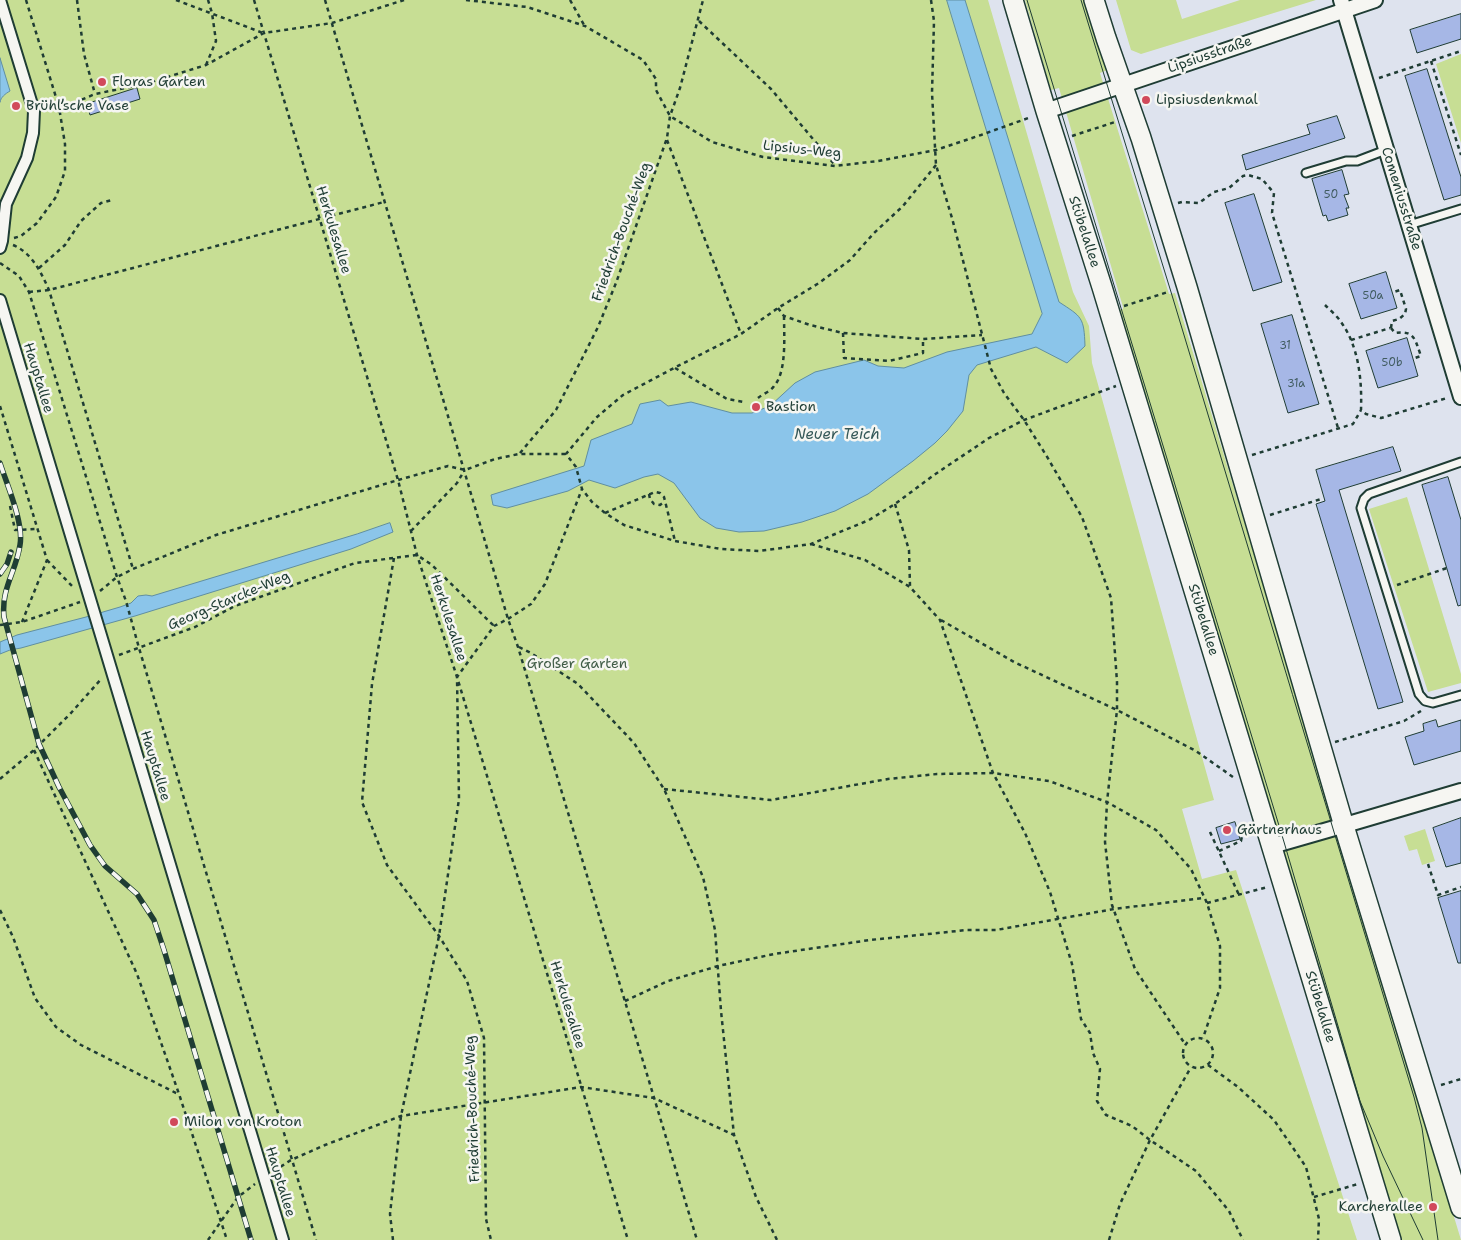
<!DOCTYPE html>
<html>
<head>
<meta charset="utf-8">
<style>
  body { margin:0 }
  canvas { display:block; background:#dee3ee }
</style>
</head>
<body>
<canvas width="1461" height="1240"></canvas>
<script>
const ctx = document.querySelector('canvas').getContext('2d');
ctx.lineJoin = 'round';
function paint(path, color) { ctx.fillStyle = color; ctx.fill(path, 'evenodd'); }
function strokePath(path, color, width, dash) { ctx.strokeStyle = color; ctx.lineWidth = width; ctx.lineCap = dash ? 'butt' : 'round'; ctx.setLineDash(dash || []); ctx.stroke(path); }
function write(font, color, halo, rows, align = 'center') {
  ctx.font = font + ' "Shantell Sans",sans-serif'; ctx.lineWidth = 5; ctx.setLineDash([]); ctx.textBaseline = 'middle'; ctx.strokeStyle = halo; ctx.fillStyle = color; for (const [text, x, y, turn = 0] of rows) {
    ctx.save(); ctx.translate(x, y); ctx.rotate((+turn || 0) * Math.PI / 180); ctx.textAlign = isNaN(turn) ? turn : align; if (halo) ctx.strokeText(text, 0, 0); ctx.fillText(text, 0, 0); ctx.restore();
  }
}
const green = new Path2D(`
  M0,0H988L1073,292L1089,326L1092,363L1214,800L1182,809L1202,879L1236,870L1357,1240H0Z
  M1025,0H1086L1107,70L1100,73L1169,294L1175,293L1461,1240H1399L1118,310L1123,309V307L1059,88L1051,90Z
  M1116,0H1176L1182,19L1240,0H1316L1141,54L1131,50Z
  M1461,54V143L1436,64Z
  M1407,497L1461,674V683L1428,692L1369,509Z
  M1425,829L1435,861L1422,865L1417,849L1409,851L1404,836Z`);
const water = new Path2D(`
  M947,0H965L1059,302C1082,317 1084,317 1085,346L1067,363L1036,347L977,365L969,375L963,411L947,431L935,443L913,461L868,494L835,511L802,522L764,531L739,532L716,528L700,518L674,483L658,474L644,477L615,488L589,480L568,491L507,508L493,505L491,495L584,466L591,440L632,424L640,404L660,400L668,406L691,402L732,413H752L770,406L795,383L815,372L864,360L878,366L904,368L947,352L1032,334L1042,314Z
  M0,58L10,91C5,94 1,97 0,102Z
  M390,523L393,532L351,549L135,616L21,648L10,650L0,654V642L17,635L86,617L120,607L131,603L138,596L146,595L152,596L357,534Z`);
const building = new Path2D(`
  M1461,14V39L1417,53L1410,30Z
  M1427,69L1461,177V195L1444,200L1405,76Z
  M137,88L140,99L90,115L87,104Z
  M1337,116L1345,138L1246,170L1242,155L1310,134L1307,125Z
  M1342,170L1349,194L1344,195L1349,208H1346L1348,215L1328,221L1326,215L1323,216L1312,179Z
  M1254,194L1282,282L1253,291L1225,203Z
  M1386,272L1397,308L1361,319L1349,284Z
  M1292,315L1319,404L1288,413L1261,324Z
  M1407,338L1418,376L1378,388L1366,351Z
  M1393,447L1401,471L1339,490L1403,702L1378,709L1316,504L1325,501L1316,470Z
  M1448,477L1461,520V605L1458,606L1422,485Z
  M1436,720L1438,727L1461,720V751L1414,765L1405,737L1424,731L1423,724Z
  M1461,818V863L1446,867L1433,828Z
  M1235,822L1240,839L1221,844L1216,828Z
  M1461,891V963H1458L1438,898Z`);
const path = new Path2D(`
  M26,0L59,107L46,109
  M77,0L84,54L95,94
  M176,0L263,33
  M254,0L398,480L417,555L457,677L628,1240
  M325,0L508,619L518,647L697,1240
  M466,0L527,7L585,26L643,60L656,79V90L670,116L712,142L763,157L835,166L878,161L936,150L981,135L1031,117
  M570,0L584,25
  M931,0L934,21L932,93L936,165L952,218L991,369L1004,393L1024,420L1046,455L1082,517L1111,598L1117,682V710L1107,802L1105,842L1112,905L1135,969L1185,1044
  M699,21L771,89L834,164
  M1431,61L1461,155
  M206,65L216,41L212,13L208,0
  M1379,78L1461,51
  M1072,136L1115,122
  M667,140L741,334
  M936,165L903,206L874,233L850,260L819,283L778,308L741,334L674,368L623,395L597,417L566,454L576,467L582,489L592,502L605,513L624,525L675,541L721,549L759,551L811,544L869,520L895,504L934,475L989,438L1024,420L1116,386
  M1178,203L1182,202L1199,203L1214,192L1229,188L1243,176L1248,175L1262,179L1274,193L1272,213L1338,428
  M14,238L21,236L37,223L56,197L65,171V144L59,107L74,103L95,94L145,84L206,65L264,33L332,23L404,0
  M13,245C32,253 41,272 49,290L133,569
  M0,263L19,276L29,292L117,577L126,601L139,648L316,1240
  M39,268L65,245L81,221L101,203L112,200
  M29,292L49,290L384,202
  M1325,305C1330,310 1337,316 1341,322C1359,347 1362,380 1361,410L1366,414L1381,418L1447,398
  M1124,306L1168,292
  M778,308L784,316L810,325L843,333L923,339L982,335
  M1391,328L1395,333C1415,330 1415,340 1421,356L1415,358
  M1391,328L1392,321L1399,319L1405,314L1406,309L1400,290L1394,292
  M843,333L844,358L889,361L923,353V339
  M1351,340L1390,328
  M675,368L727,399L744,402
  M758,398C763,394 771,391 774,386C787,372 784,335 784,316
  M0,406L47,560L22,622
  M520,453L556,410L598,327L616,283L667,138L670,116L680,88L703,0
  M1252,455L1353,424L1361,410
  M649,494L650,499L654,504L660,505L664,502
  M895,504L909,550L910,586
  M10,506L15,530L37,529
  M605,513L655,492L660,493L664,497L675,541
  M1270,515L1321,499
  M411,531L457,483L464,471
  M811,544L865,560L910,587L940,620L993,773L1025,833L1050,892L1072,964L1081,1019L1090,1033L1093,1053L1100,1069L1097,1101L1106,1115L1132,1126L1150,1140L1196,1171L1229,1211L1243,1240
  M394,558L372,684L362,802L387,865L439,936L467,981L484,1038L486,1219L491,1240
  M47,560L72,586
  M1397,585L1447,568
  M100,591L117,577L133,569L216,535L398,480L448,466L465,470L495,459L519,454H566
  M941,620L1014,662L1117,710L1196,751L1233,777
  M0,625L22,622L80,602
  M519,647L531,653L578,684L634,743L664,789L703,877L715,930L721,1011L734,1135L756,1197L777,1240
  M119,655L195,627L235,606L355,563L417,555L432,565L494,626
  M1335,742L1404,721L1421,711
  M34,750L137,974L179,1094L227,1240
  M0,779L34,750L71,713L102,678
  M664,789L771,800L888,779L937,774L993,773L1049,781L1107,802L1156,830L1191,869L1207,903L1220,946V988L1203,1038
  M1210,832L1239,895
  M1219,851L1241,841L1242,836L1250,833
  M1428,864L1438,895L1461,887
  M1207,903L1268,887
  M0,910L13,937L35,998L56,1027L81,1045L178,1094
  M625,1001L668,981L718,966L774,954L870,940L967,930H996L1114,909L1204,898
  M1183 1053a15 15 0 1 1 30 0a15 15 0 1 1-30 0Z
  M1208,1065L1238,1087L1274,1120L1306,1167L1319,1219L1318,1240
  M1441,1085L1461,1079
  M274,1171L291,1160L325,1145L401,1116L581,1087L654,1098L734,1135
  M1314,1197L1358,1184
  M208,1240L238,1197L255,1184
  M393,1240L390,1214L401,1116L439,936L459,799L457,677L494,626L508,619L531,604L545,584L582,489
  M1109,1240L1120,1204L1150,1140L1191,1067`);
const service = new Path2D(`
  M1306,173L1346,161H1357L1386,150
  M1409,225L1461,209
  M1461,462L1369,494L1364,499L1361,508L1419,694L1425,701L1433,703L1461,695`);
const pedestrian = new Path2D(`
  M0,248L2,241L6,204L27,158L33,133L34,111L0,0
  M0,300L283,1240`);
const minor = new Path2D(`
  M1341,0L1461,397
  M1046,111L1375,0
  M1272,846L1352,823L1461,791`);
const secondary = new Path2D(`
  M1013,0L1046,111L1102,287L1391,1240
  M1094,0L1106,38L1141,138L1187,287L1344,826L1461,1208`);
const tram = new Path2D(`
  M1027,0L1284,842L1360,1101L1383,1156L1423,1240
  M1081,0L1171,292L1414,1097L1422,1128L1438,1240`);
const rail = new Path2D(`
  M0,463C7,485 24,523 20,545C16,572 1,588 4,617L39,744L59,787L90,845L105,866L137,894L154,920L164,950L251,1240
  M0,574L7,564L11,552`);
const markers = [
  [102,82,5,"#d1495b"],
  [1146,100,5,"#d1495b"],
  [16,106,5,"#d1495b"],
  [756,407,5,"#d1495b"],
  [1227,830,5,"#d1495b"],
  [174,1122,5,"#d1495b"],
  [1433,1207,5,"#d1495b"]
];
const numberNames = [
  ["50",1331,195],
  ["50a",1373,296],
  ["31",1285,346],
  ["50b",1392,363],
  ["31a",1296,384]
];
const streetNames = [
  ["Lipsiusstraße",1210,55,-19],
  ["Lipsius-Weg",802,150,6],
  ["Comeniusstraße",1401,199,73],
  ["Herkulesallee",333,230,73],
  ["Friedrich-Bouché-Weg",622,232,-70],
  ["Stübelallee",1084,232,72],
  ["Hauptallee",38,378,73],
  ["Georg-Starcke-Weg",229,601,-23],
  ["Herkulesallee",448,618,72],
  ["Stübelallee",1203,620,73],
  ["Hauptallee",155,766,73],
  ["Herkulesallee",567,1005,73],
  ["Stübelallee",1320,1007,73],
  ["Friedrich-Bouché-Weg",473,1109,-92],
  ["Hauptallee",280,1182,73]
];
const poiNames = [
  ["Floras Garten",112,82],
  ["Lipsiusdenkmal",1156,100],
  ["Brühl’sche Vase",26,106],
  ["Bastion",766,407],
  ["Gärtnerhaus",1237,830],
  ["Milon von Kroton",184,1122],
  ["Karcherallee",1423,1207,"right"]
];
const parkNames = [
  ["Großer Garten",577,664]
];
const waterNames = [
  ["Neuer Teich",837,435]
];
paint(green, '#c7de94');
paint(water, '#8bc5ea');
strokePath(water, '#608fa1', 1);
paint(building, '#a6b7e6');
strokePath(building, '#1f3d34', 1);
strokePath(service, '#1f3d34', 11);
strokePath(pedestrian, '#1f3d34', 14);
strokePath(minor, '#1f3d34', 18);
strokePath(secondary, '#1f3d34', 22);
strokePath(path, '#1f3d34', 2.5, [4, 4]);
strokePath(service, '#f6f6f2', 7);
strokePath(pedestrian, '#f6f6f2', 10);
strokePath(minor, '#f6f6f2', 14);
strokePath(secondary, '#f6f6f2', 19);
strokePath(tram, '#1f3d34', 1);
strokePath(rail, '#1f3d34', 5.5);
strokePath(rail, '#f6f6f2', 4, [11]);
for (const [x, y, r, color] of markers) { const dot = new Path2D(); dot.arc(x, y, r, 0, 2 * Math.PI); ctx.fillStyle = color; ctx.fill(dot); strokePath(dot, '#f6f6f2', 2); }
write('11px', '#415c60', null, numberNames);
write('14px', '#1f3d34', '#f6f6f2', streetNames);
write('14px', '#1f3d34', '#f6f6f2', poiNames, 'left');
write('14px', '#415d47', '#f6f6f2', parkNames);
write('italic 15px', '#355858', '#f6f6f2', waterNames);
</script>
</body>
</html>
